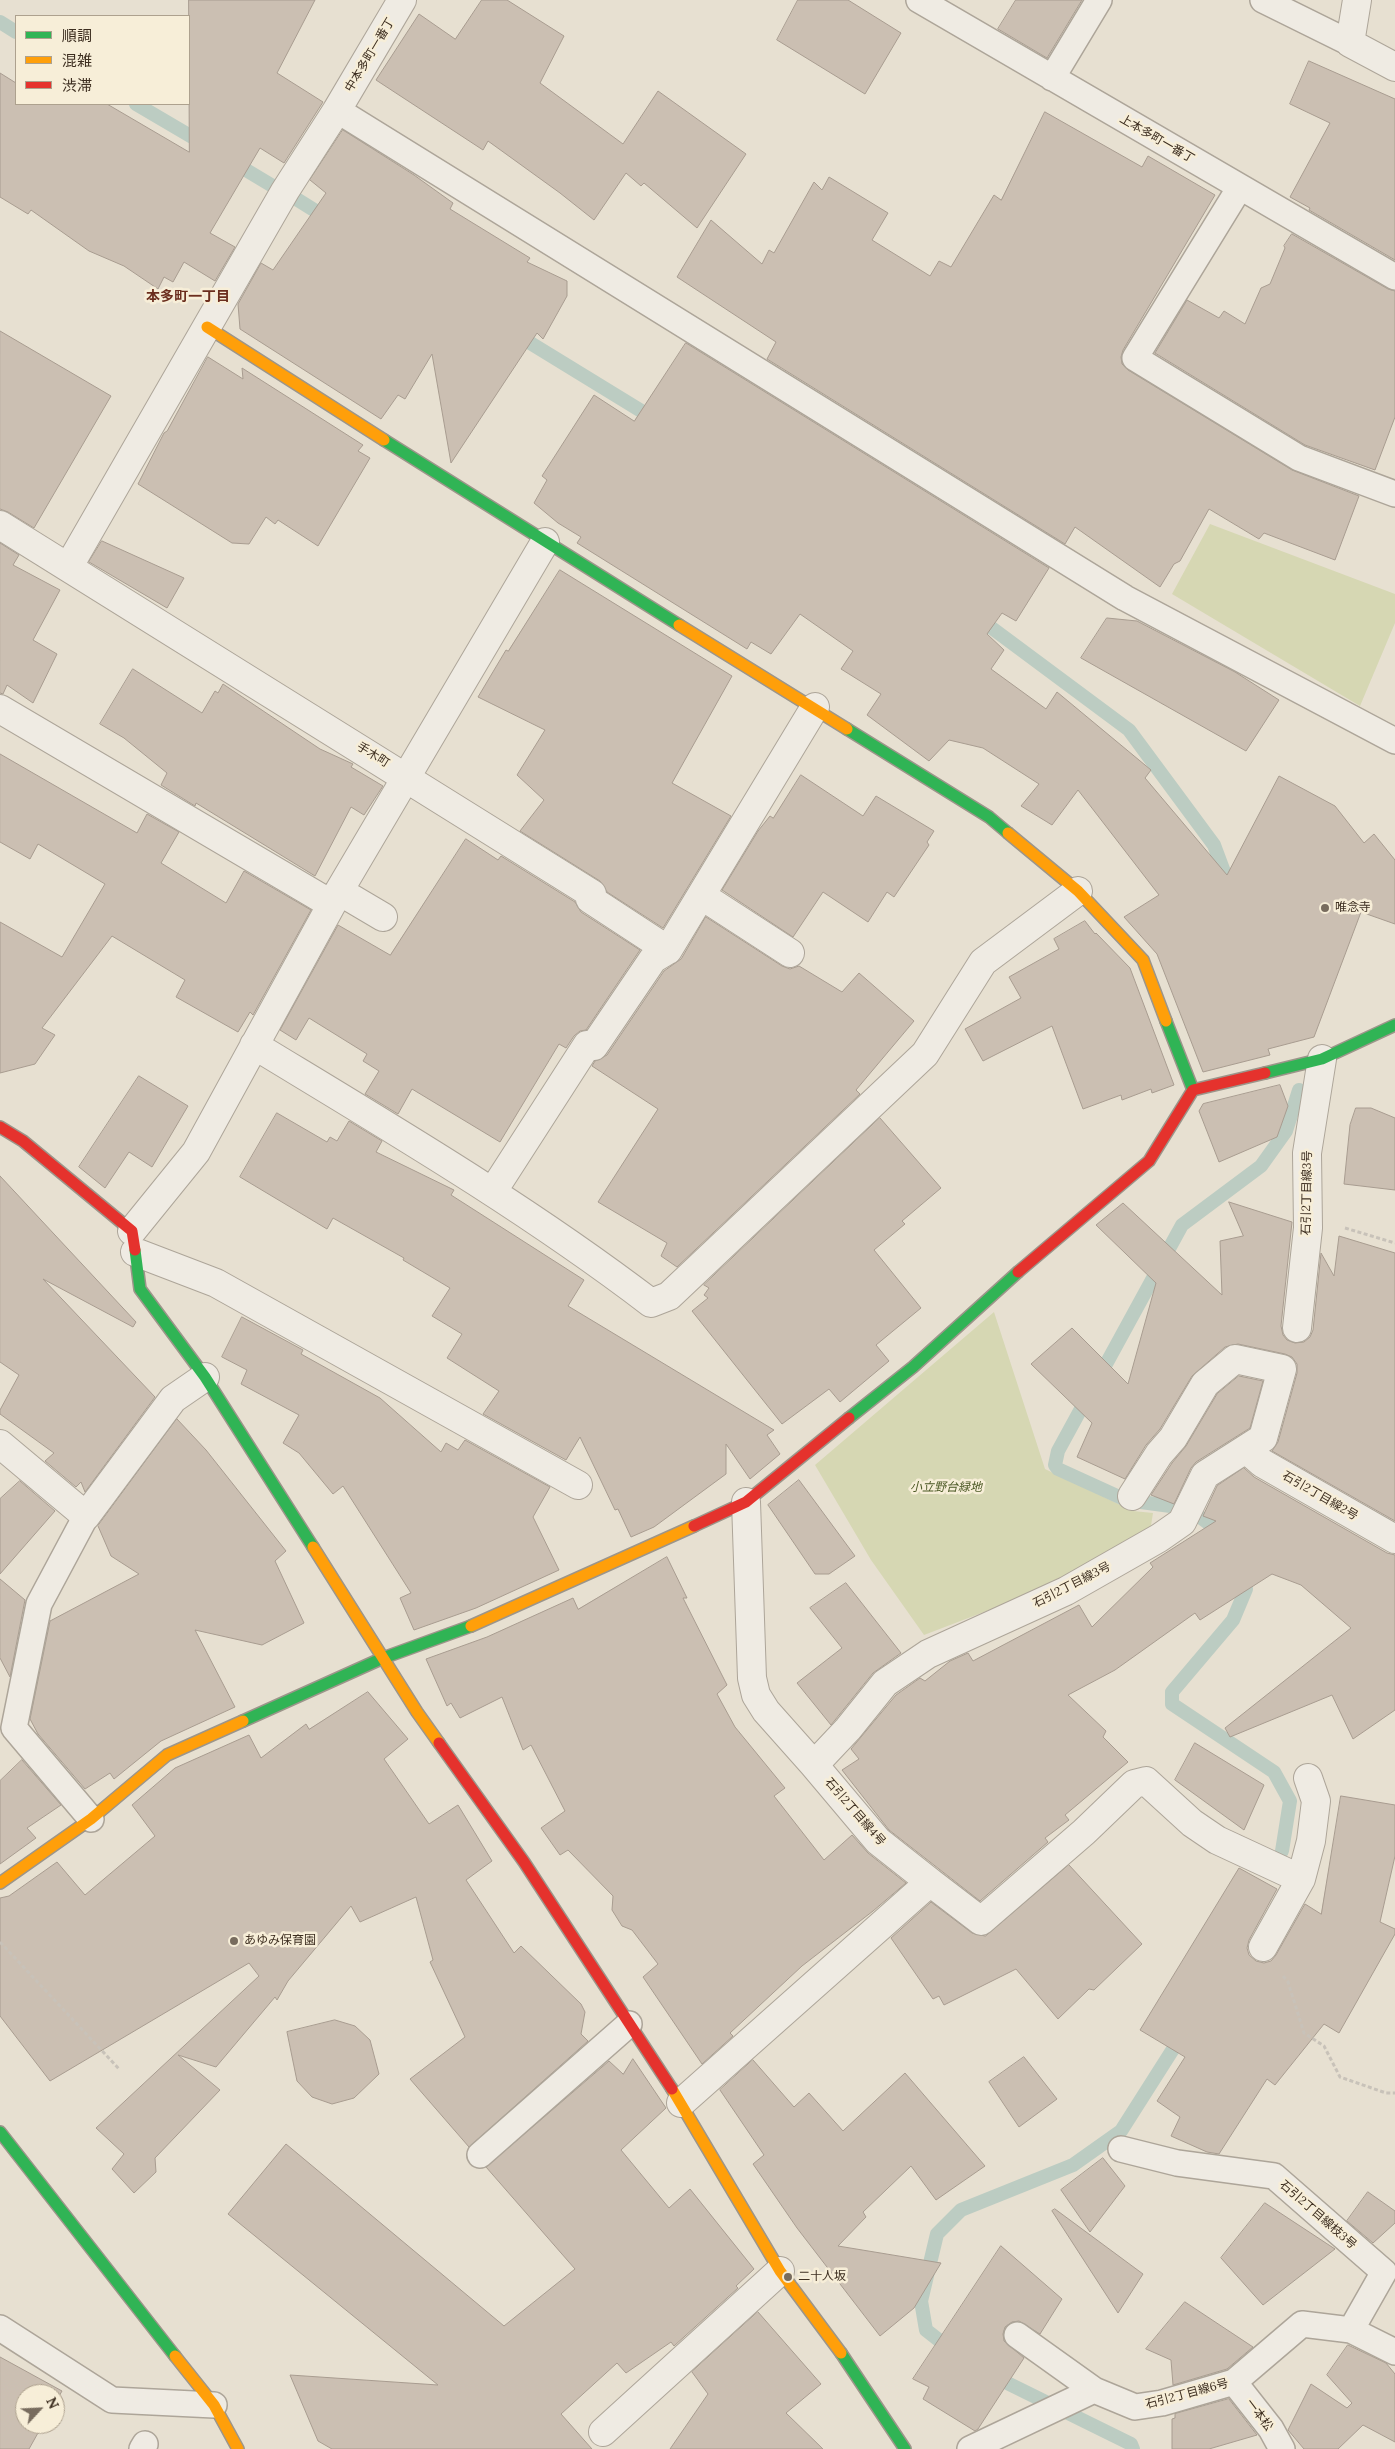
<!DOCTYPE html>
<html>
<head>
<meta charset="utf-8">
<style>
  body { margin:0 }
  #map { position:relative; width:1395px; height:2449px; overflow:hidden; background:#e7e0d1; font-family:Lora,"Noto Sans JP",serif }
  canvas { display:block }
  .legend { position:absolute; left:15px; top:15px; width:175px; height:90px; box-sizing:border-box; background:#f7eed8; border:1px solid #ada18e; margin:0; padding:6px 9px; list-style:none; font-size:15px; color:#3d2e20 }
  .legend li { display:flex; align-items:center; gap:10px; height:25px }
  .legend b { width:25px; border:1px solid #ada18e }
  .north { position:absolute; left:15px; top:2384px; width:50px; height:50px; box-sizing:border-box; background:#f7eed8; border:1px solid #ada18e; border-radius:50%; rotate:65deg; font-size:14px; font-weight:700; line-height:20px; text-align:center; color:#3d2e20 }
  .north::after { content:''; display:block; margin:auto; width:18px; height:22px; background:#786c5e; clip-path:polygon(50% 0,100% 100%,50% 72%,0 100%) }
</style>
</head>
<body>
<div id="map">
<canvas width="1395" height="2449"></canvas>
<ul class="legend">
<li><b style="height:6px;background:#30b455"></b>順調</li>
<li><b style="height:6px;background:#ff9f0a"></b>混雑</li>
<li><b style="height:6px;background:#e5322d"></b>渋滞</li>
</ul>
<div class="north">N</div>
</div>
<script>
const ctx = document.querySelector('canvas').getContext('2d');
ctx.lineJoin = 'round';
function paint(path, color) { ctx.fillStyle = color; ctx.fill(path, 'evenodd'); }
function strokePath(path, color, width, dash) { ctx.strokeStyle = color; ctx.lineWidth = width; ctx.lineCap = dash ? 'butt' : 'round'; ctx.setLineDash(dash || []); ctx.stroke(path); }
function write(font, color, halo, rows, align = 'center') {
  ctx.font = font + ' Lora,"Noto Sans JP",serif'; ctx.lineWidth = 5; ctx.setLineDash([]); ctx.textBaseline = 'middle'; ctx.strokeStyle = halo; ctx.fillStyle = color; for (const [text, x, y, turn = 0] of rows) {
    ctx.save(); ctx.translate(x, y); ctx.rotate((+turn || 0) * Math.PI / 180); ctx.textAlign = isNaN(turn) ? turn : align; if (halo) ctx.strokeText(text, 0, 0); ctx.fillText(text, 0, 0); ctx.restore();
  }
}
const green = new Path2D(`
  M1210,524L1395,594V623L1360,706L1172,594Z
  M994,1312L1045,1469L1133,1511L1153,1513L1150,1532L1057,1584L924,1635L871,1560L815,1465Z`);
const stream = new Path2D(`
  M0,22L16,32
  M136,104L204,144
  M231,161L271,185
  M298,200L330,220
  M514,333L656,420
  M977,617L1129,730L1214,845L1230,888
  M1099,1377L1182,1225L1261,1166L1286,1131L1299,1090
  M1088,1396L1058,1451L1055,1465L1058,1469L1126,1500L1178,1507
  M1196,1514L1216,1529L1223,1538
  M1242,1575L1246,1589L1233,1620L1172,1692V1704L1274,1772L1290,1801L1282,1851
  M954,2352L926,2330L921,2301L937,2234L961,2210L1073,2165L1121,2131L1182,2035
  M991,2375L1131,2444L1133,2449`);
const building = new Path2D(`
  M189,0H315L277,73L323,102L284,163L260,148L210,233L235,247L215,281L184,262L173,282L164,277L158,289L124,266L89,251L31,210L28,214L0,197V73L16,83V104H107L189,152Z
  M482,0H507L564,36L540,83L623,144L658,91L746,154L697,228L644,183L641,186L626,173L594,220L560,193L488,141L483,150L376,80L419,14L455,39Z
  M798,0H848L901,33L865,94L777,40Z
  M1016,0H1082L1047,58L998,29Z
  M1309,61L1395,99V260L1309,210L1310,208L1290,197L1330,123L1290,104Z
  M1045,112L1142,167L1148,156L1215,195L1123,350L1121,357L1122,364L1128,370L1292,470L1359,496L1335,560L1264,533L1259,539L1209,509L1180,561L1174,564L1160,587L1075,527L1065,544L767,359L776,342L677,277L711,220L762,264L769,250L774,253L814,182L822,190L829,177L888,213L872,240L930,276L939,261L951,267L994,195L1001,200Z
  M343,130L414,175L453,203L450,209L530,258L527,262L567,281V296L543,339L537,333L451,463L432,354L405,399L398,395L381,419L240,329L238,304L261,263L273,270L326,193L310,180Z
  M1292,234L1388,289L1395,291V417L1375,470L1305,445L1155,353L1187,300L1219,318L1224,311L1245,324L1261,288L1270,284L1285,248L1284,246Z
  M0,331L111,396L34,528L8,512L0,509Z
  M686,343L1049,568L1016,621L1002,613L987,634L1004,650L991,669L1046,709L1057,692L1151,770L1145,778L1227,875L1279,776L1335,806L1364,843L1374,834L1395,860V924L1361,912L1314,1037L1268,1049L1270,1055L1203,1072L1157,954L1124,917L1159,895L1078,790L1052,825L1021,806L1039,784L983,748L949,740L929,761L867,715L881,694L841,669L853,651L800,614L771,654L751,642L747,649L577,543L581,537L558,523L534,503L547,480L542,476L594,395L634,421Z
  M208,357L243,379L242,368L363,445L358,451L370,458L318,546L278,520L275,524L266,517L249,544L232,543L138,484L164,433L167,431Z
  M102,541L184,578L167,608L89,562Z
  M0,543L19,555L13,565L60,590L33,640L57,654L33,703L7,685L3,694L0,693Z
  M560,570L732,676L672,783L731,816L663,928L607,892L600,881L520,831L544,800L517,775L545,730L478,697L506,650L508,651Z
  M1107,618L1137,621L1235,672L1279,700L1246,751L1081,658Z
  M133,669L202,713L215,691L218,693L223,684L320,749L353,764L351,767L383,786L364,815L351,807L315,876L196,803L195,806L161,785L167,773L124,738L100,724Z
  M0,754L137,833L147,814L179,832L161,863L226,903L244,871L311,910L253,1015L250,1012L238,1032L176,997L185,980L112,936L42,1028L55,1035L35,1064L0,1073V922L62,957L105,884L38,844L30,859L0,842Z
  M801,775L863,816L876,796L934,831L927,842L929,845L894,897L887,892L868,922L823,892L793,937L722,890L758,831L770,816L773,818Z
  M466,839L498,860L501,856L575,902L581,912L640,950L586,1030L580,1031L574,1036L566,1048L559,1044L500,1142L412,1089L398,1114L365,1094L379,1071L363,1061L367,1054L309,1018L296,1040L280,1030L338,925L390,955Z
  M706,917L782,966L790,969L799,966L842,992L859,973L914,1021L856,1090L860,1094L677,1267L661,1256L667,1243L598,1202L658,1109L592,1066L595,1061L607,1055L664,971L681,959Z
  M1085,921L1095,934L1096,933L1130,968L1174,1085L1152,1093L1151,1089L1122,1100L1121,1095L1083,1109L1052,1026L983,1061L965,1029L1021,998L1009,977L1059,949L1054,939Z
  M139,1076L188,1106L152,1167L129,1152L105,1188L79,1167Z
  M1280,1085L1288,1106L1277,1137L1219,1162L1199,1111L1203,1104Z
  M1356,1108H1371L1395,1118V1190L1344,1184L1350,1125Z
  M277,1113L327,1142L330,1137L337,1141L349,1121L382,1141L376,1152L454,1190L451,1195L584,1280L568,1306L774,1430L767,1435L780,1454L750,1479L726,1444V1474L654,1527L631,1537L618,1509L615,1510L580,1437L566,1460L483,1414L499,1391L447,1358L462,1334L432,1316L450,1288L403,1260L404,1258L333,1218L327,1229L240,1177Z
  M880,1118L941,1188L902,1221L905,1224L874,1250L921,1308L876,1345L889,1361L840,1402L829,1389L782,1424L692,1311L708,1298L704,1295L709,1288L704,1285Z
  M0,1176L136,1322L133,1327L43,1279L155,1397L85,1492L81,1482L76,1487L45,1461L54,1453L0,1414V1410L19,1375L0,1362Z
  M1229,1202L1292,1222L1281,1326L1283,1335L1287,1340L1295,1343L1304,1342L1310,1337L1313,1330L1321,1253L1334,1276L1339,1236L1395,1253V1521L1272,1451L1278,1442L1297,1373V1364L1292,1357L1285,1354L1238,1344L1225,1347L1192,1376L1160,1429L1146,1445L1125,1479L1077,1457L1092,1423L1031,1364L1072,1328L1128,1384L1156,1283L1096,1225L1123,1203L1222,1295L1220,1241L1243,1236Z
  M242,1317L303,1350L301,1354L380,1398L441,1452L446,1443L458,1450L465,1440L550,1487L533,1517L559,1570L476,1608L414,1630L400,1598L411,1593L343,1486L333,1494L299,1453L283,1443L299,1415L241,1384L247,1370L222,1357Z
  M1239,1376L1263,1381L1250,1428L1196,1462L1191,1468L1174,1504L1151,1495L1172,1463L1186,1446L1217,1394Z
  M177,1419L206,1450L286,1551L275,1561L304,1623L262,1645L195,1630L235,1707L161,1741L114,1779L110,1773L85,1789L38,1734L30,1719L50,1621L139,1574L111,1556L98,1526Z
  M1244,1468L1254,1477L1387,1553L1395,1555V1710L1353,1739L1332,1695L1230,1737L1225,1728L1351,1628L1301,1585L1272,1574L1200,1620L1195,1613L1115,1670L1068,1695L1106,1731L1103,1737L1128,1762L1065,1815L1069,1820L1045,1838L1048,1842L980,1901L889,1830L842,1770L859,1759L851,1749L896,1695L920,1678L925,1681L950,1661L968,1653L973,1661L1079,1605L1092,1627L1153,1567L1150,1563L1216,1521L1203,1516L1217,1486Z
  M799,1480L855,1556L829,1574H815L768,1505Z
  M20,1481L55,1511L0,1574V1499Z
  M667,1557L687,1598H683L727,1685L717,1694L735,1727L785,1788L774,1796L824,1860L852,1835L868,1853L906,1883L873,1911L802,1966L730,2033L733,2036L702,2064L643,1977L658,1964L632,1930L622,1926L612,1910L613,1896L568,1850L560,1855L541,1828L565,1811L531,1745L523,1750L502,1697L460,1718L451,1703L447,1706L426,1659L487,1637L573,1598L578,1609Z
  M0,1579L25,1600L10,1677L0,1658Z
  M846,1583L901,1653L873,1673L831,1725L797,1683L842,1648L810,1608Z
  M368,1692L408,1739L384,1759L429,1824L458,1805L492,1861L466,1880L514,1953L521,1946L581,2004L585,2012L581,2034L588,2041L469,2147L410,2079L465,2037L430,1962L433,1960L416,1897L360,1922L351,1906L288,1981L277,2000L275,1997L216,2067L178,2055L220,2090L155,2158L156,2172L134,2193L112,2169L124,2154L96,2128L259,1976L249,1963L50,2081L0,2016V1898L9,1896L57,1862L85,1895L155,1836L132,1805L175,1768L249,1735L261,1758L306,1724L309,1729Z
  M1195,1743L1264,1785L1244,1830L1175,1780Z
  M22,1760L61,1805L27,1828L36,1838L0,1864V1781Z
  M1341,1796L1395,1805V1856L1380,1922L1395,1929V1934L1339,2033L1324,2024L1275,2085L1267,2079L1219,2154L1207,2152L1171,2136L1180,2117L1157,2101L1185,2057L1140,2030L1239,1868L1277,1889L1249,1940L1247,1948L1249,1955L1256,1961L1264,1963L1271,1961L1276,1955L1305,1904L1321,1914Z
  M1069,1865L1142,1944L1094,1990L1089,1989L1058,2019L1016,1969L944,2005L939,1996L933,1999L891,1938L931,1902L972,1933L985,1936Z
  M335,2020L355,2026L370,2040L379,2074L354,2098L332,2104L312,2097L297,2081L287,2032Z
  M1024,2057L1057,2099L1019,2127L989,2082Z
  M633,2059L666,2108L621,2150L669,2208L690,2189L754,2269L736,2286L738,2288L674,2346L671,2342L626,2373L617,2363L561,2414L592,2449H332L318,2441L290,2375L438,2385L228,2214L286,2144L504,2326L575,2269L486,2167L609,2061L623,2074Z
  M753,2060L794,2107L809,2093L843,2131L905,2073L985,2166L936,2200L911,2166L863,2212L866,2217L838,2246L941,2263L914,2308L880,2336L797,2228L753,2164L764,2155L720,2090Z
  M1103,2158L1125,2186L1090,2232L1061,2190Z
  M1368,2192L1395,2211V2223L1373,2243L1347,2221Z
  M1265,2203L1335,2249L1263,2305L1221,2258Z
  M1055,2209L1143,2274L1118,2313L1052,2211Z
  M1001,2246L1062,2299L1040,2334L1019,2321L1012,2322L1005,2327L1003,2334L1004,2341L1024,2358L978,2429L975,2431L923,2399L929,2387L913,2379Z
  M1185,2302L1253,2347L1227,2369L1173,2385L1171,2360L1146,2349Z
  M758,2312L821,2384L786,2413L823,2449H670L708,2394L692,2372Z
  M1348,2345L1386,2363L1395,2374V2442L1363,2425L1338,2449H1304L1288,2430L1311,2384L1347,2408L1352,2403L1327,2375Z
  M0,2357L62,2391L55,2403V2394H25V2424H43L29,2449H0Z
  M1229,2399L1257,2435L1209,2449H1172V2419L1175,2418V2414Z`);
const path = new Path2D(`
  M1345,1228L1395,1243
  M0,1942L120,2070
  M1283,1976L1288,1982L1304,2033L1324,2046L1340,2077L1386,2093H1395`);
const lane = new Path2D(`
  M919,0L1395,277
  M1263,0L1350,43
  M1052,78L1099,0
  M337,110L1125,598L1395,741
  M1240,187L1135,358L1299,458L1395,494
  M86,1516L39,1604L14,1728L91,1819
  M1121,2149L1177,2163L1274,2176L1384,2272L1351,2330
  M480,2155L629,2024
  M0,2328L112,2400L214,2405
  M1017,2335L1094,2390
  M1234,2382L1271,2429L1282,2449
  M142,2449L145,2444
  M970,2449L1094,2390L1135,2407L1162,2403L1234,2382L1302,2324L1351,2330L1395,2352`);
const street = new Path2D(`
  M1357,0L1350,43L1395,67
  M0,525L592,894L590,899L668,950
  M69,566L285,191L337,110L402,0
  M0,709L331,904
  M339,891L383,917
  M702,896L790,953
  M254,1045C389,1127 525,1207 651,1303L669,1296L925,1054L983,962L1078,891
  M493,1191L587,1045L594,1046L653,959L668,950L815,707
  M132,1231L196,1152L339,891L545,542
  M135,1252L216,1283L578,1485
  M1297,1328L1308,1228L1307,1153L1322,1059
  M0,1444L86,1516L173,1399L205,1377
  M1246,1449L1262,1463L1395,1539
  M814,1765L848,1729L885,1683L928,1654L1066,1591L1159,1538L1182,1522L1205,1475L1263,1438L1282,1369L1235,1359L1205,1384L1173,1438L1159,1454L1132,1496
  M930,1882L981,1921L1084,1832L1134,1784L1146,1781L1192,1823L1217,1840L1301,1879
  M1263,1947L1301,1879L1311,1841L1316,1801L1308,1778
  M681,2103L930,1882L878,1841L814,1765L766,1711L756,1695L752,1678L746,1502
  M603,2432L780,2271`);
const fast = new Path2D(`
  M384,440L679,625
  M847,729L989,817L1008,833
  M1166,1021L1193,1090
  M1265,1073L1322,1059L1395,1025
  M135,1250L140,1289L205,1377L313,1547
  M849,1418L913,1367L1018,1272
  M243,1721L383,1658L471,1626
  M0,2132L175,2356
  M841,2353L905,2449`);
const slow = new Path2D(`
  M207,327L384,440
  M679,625L847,729
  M1008,833L1078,891L1143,960L1166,1021
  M313,1547L417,1712L439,1743
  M471,1626L694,1526
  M0,1883L91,1819L167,1755L243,1721
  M672,2089L780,2271L841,2353
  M175,2356L214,2405L238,2449`);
const jam = new Path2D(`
  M0,1127L23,1141L132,1231L135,1250
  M1018,1272L1149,1161L1193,1090L1265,1073
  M694,1526L746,1502L849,1418
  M439,1743L524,1862L672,2089`);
const markers = [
  [1325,908,5,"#786c5e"],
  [234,1941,5,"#786c5e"],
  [788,2277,5,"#786c5e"]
];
const streetNames = [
  ["中本多町一番丁",370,55,-59],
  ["上本多町一番丁",1157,139,30],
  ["手木町",373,755,32],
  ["石引2丁目線3号",1307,1193,-89],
  ["石引2丁目線2号",1320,1496,30],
  ["石引2丁目線3号",1072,1585,-27],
  ["石引2丁目線4号",855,1812,49],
  ["石引2丁目線枝3号",1318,2215,41],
  ["石引2丁目線6号",1187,2394,-15],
  ["一本松",1259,2415,53]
];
const poiNames = [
  ["唯念寺",1335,908],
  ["あゆみ保育園",244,1941],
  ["二十人坂",798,2277]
];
const parkNames = [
  ["小立野台緑地",946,1488]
];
const neighbourhoodNames = [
  ["本多町一丁目",188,297]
];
paint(green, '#d6d7b3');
strokePath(stream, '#bcccc2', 14);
paint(building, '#cbbfb2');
strokePath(building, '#a89c90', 1);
strokePath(lane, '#ada599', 28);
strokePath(street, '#ada599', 30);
strokePath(fast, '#9c958a', 14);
strokePath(slow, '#9c958a', 14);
strokePath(jam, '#9c958a', 14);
strokePath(path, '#c8c2b9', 3, [4, 2.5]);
strokePath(lane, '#efebe3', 25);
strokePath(street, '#efebe3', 28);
strokePath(fast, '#30b455', 11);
strokePath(slow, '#ff9f0a', 11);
strokePath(jam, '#e5322d', 11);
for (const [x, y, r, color] of markers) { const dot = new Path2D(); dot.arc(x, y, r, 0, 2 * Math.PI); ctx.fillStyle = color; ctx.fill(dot); strokePath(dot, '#f7eed8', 2); }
write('12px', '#3d2e20', '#f7eed8', streetNames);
write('12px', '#3d2e20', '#f7eed8', poiNames, 'left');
write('italic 12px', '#4d5a26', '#f7eed8', parkNames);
write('bold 14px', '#6b2e1e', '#f7eed8', neighbourhoodNames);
</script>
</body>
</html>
